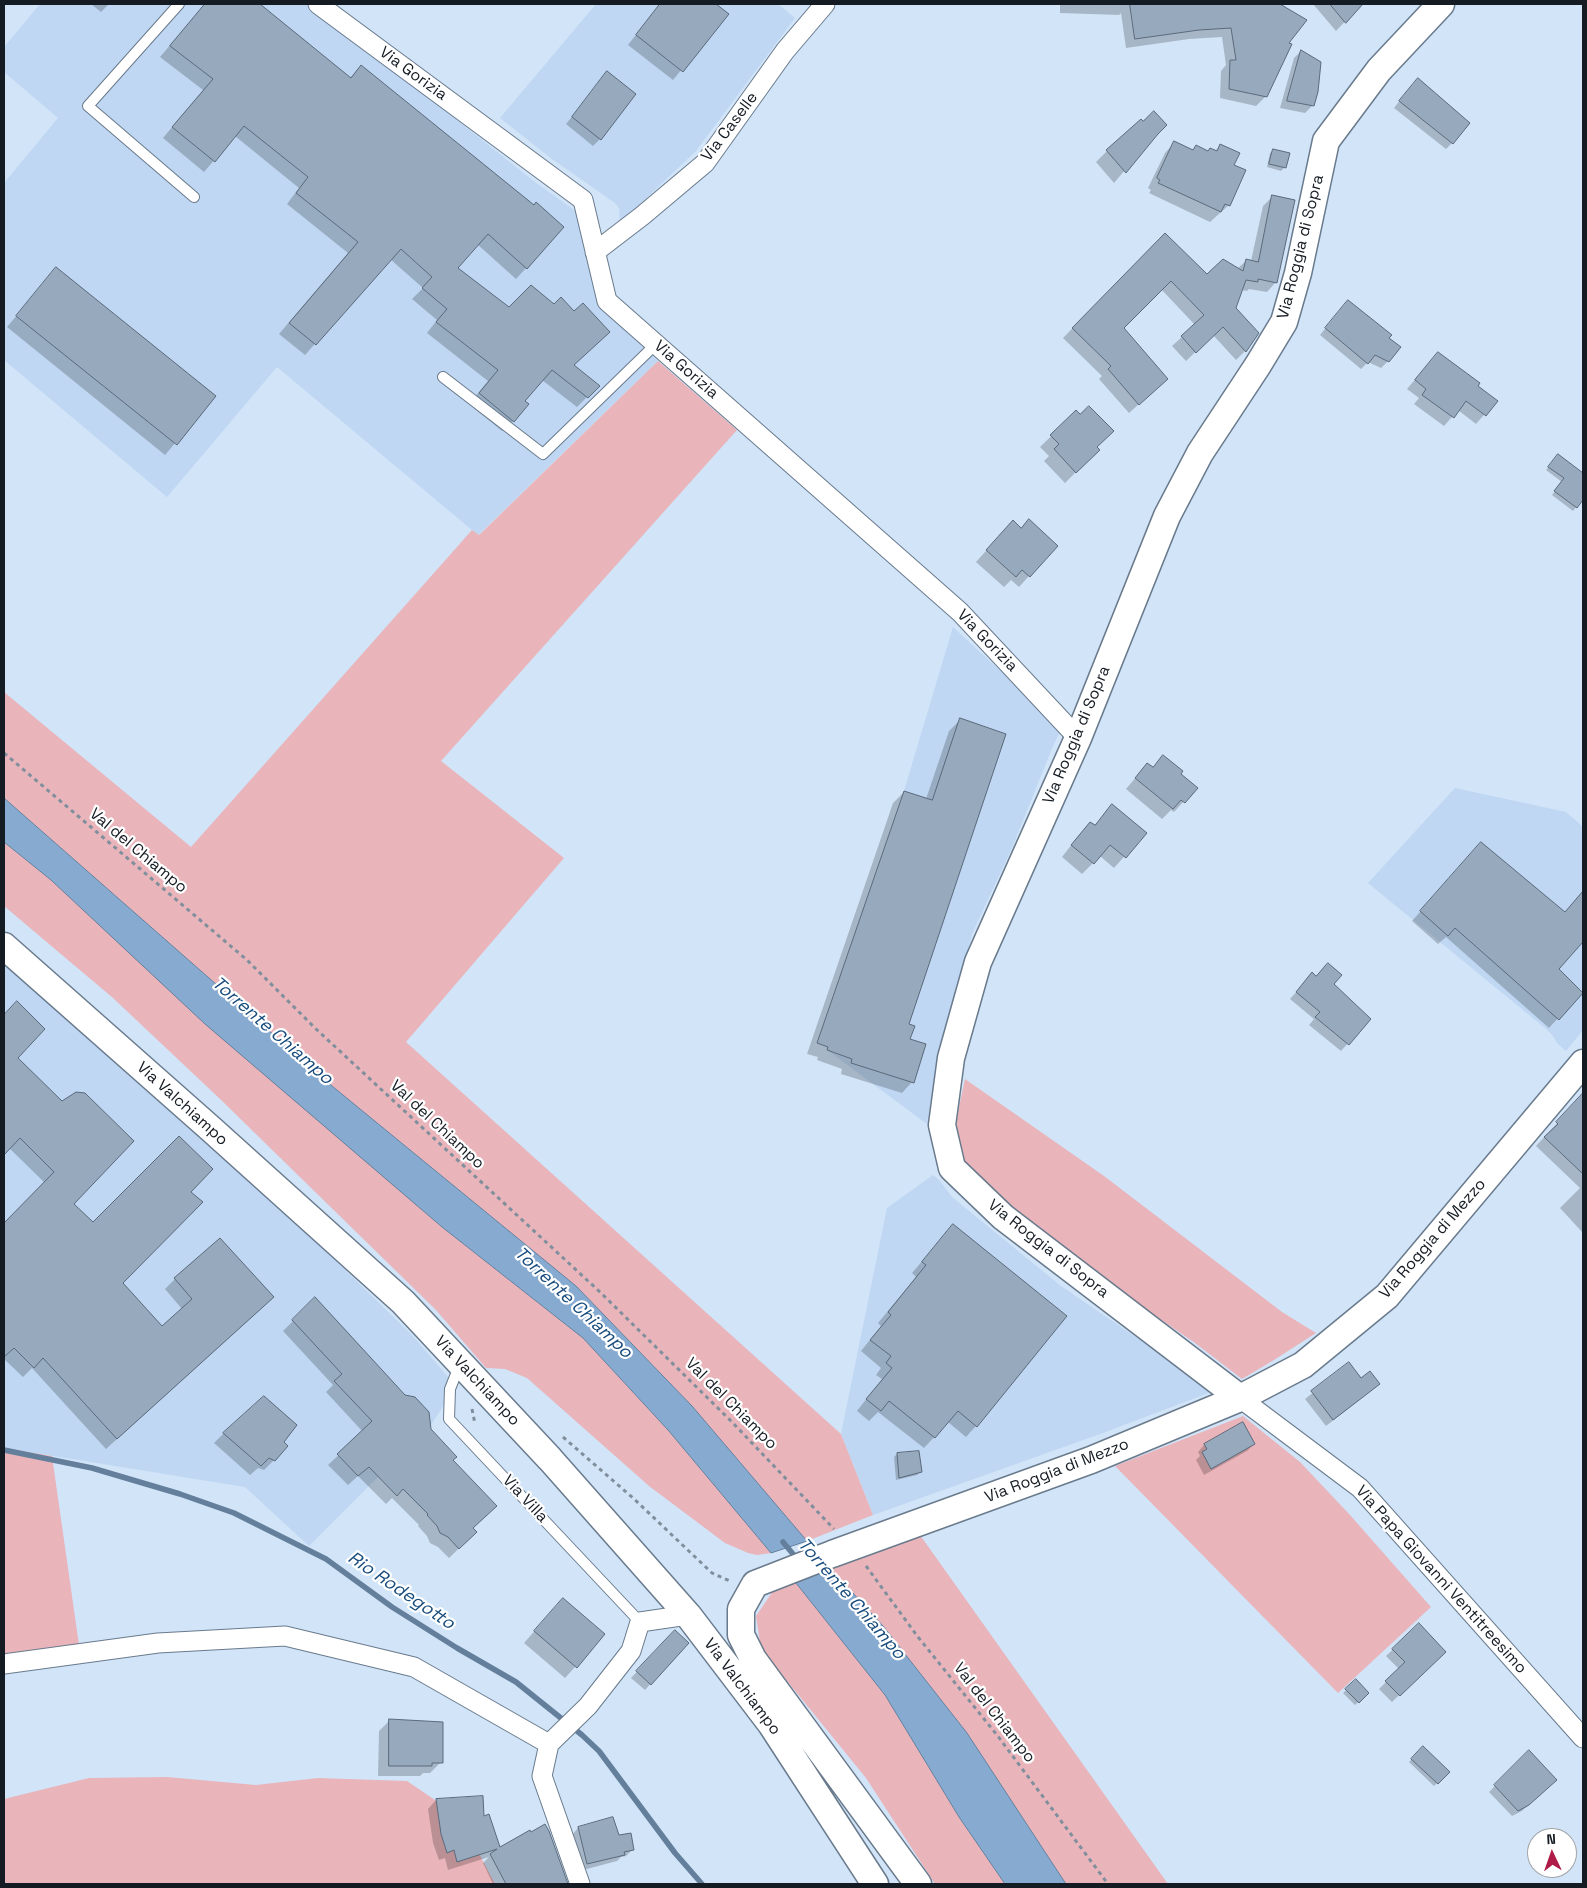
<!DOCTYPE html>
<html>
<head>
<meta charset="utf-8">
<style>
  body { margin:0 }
  #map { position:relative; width:1587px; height:1888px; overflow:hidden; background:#d1e4f8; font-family:"Space Grotesk",sans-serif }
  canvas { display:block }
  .frame { position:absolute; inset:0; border:5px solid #141b22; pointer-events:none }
  .north { position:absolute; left:1527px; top:1828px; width:50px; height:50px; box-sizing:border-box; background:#fff; border:1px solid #a1a4a7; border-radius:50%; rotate:357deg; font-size:14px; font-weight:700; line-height:20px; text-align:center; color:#141b22 }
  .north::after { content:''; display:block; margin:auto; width:18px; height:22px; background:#ae1c47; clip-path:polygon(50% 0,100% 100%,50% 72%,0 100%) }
</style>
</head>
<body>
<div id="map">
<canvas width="1587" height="1888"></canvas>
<div class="frame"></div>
<div class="north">N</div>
</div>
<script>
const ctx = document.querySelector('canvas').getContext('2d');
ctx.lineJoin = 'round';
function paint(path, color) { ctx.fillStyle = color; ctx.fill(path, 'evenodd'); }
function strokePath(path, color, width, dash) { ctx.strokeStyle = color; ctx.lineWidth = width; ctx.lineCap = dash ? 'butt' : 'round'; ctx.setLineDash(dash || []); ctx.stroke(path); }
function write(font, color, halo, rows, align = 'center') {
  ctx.font = font + ' "Space Grotesk",sans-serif'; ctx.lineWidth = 4.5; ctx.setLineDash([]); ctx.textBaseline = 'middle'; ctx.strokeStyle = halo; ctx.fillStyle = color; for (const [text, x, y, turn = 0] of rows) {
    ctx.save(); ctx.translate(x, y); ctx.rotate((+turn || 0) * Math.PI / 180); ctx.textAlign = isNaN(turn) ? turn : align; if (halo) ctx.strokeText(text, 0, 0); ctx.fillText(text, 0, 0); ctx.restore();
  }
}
const built = new Path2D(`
  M40,4H307L433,101L535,182L591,222L618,321L658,361L478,535L277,367L167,497L4,360V183L58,118L4,72V47Z
  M596,4H778L795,18L696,151L620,223L619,208L615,203L552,159L500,118Z
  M953,627L1062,728L1053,746L1012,848L972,934L934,1083L927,1124L827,1050V1047L817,1043L904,791Z
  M1455,788L1566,812L1583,827V1030L1566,1051L1557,1043L1553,1036L1545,1028L1368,883Z
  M4,951L303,1229L411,1334L456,1386L433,1422L309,1546L245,1487L4,1448Z
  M933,1175L939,1180L952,1197L1061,1286L1178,1366L1211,1392L1103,1433L873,1515L841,1434L887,1208Z`);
const green = new Path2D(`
  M658,361L737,430L441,761L564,858L406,1042L841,1434L873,1515L807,1541L692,1406L576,1286L332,1086L4,798V692L191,847L472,530L479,535Z
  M4,842L51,880L442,1227L583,1338L668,1430L771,1553L757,1555L748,1553L725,1543L649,1486L527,1378L505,1369L486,1368L436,1310L219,1098L113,998L4,906Z
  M965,1079L1104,1176L1282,1312L1316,1333L1274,1360L1242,1379L1195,1343L1078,1263L972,1176C969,1171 964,1166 961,1160C950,1134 960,1105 965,1079Z
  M1243,1416L1300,1462L1350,1515L1431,1607L1338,1693L1115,1466Z
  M4,1448L52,1456L79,1645L4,1663Z
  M920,1535L1168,1884H1066L967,1733L883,1626L831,1569Z
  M796,1583L885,1695L959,1817L1005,1884H935L866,1778L761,1649L756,1616L775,1588Z
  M167,1777L256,1785L318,1778L407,1781L460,1817L495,1884H4V1799L89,1778Z`);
const water = new Path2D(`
  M4,798L332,1086L576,1286L692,1406L807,1541L771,1553L668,1430L583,1338L442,1227L205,1024L51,880L4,842Z
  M831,1569L883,1626L967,1733L1066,1884H1005L959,1817L885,1695L796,1583Z`);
const shadow = new Path2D(`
  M91,4H109L101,12Z
  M205,4H258L350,78L361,66L534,206L563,228L516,279L477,244L456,269L598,386L577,407L542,380L523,401L513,421L502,431L469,404L488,381L427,333L437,320L412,299L423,288L390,259L305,355L279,334L348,253L287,204L299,188L235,136L204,172L163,138L203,90L160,57Z
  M660,4H715L727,14L673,80L628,45Z
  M1060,4H1282L1279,5L1287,43L1266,96L1256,106L1220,98L1221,71L1226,65L1222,37L1189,39L1126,48L1121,13L1119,15L1060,13Z
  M1313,4H1354L1358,8L1336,31Z
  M1301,51L1312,106L1305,113L1280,108L1294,58Z
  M607,73L600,139L593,146L566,124Z
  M1411,86L1452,143L1446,149L1394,108Z
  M1154,136L1114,183L1096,162L1107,151Z
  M1174,143L1192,151L1196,147L1208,152L1215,151L1220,146L1233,165L1229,205L1210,222L1149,193L1151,190L1148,188L1165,153Z
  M1274,150L1285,167L1281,171L1267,167L1270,153Z
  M1273,196L1276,282L1267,292L1249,289L1247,291L1241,290L1235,308L1245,351L1236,360L1213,335L1186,361L1172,346L1195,325L1161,289L1123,328L1157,388L1129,413L1099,379L1102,376L1063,338L1165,234L1207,276L1237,269L1247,260L1251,261L1263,206Z
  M56,269L214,397L165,455L7,327Z
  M1342,308L1388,338V361L1381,368L1368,362L1361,369L1320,335Z
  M1430,362L1476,387L1496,401L1476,424L1458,410L1444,426L1414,404L1419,398L1407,389Z
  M1076,412L1098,450L1065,483L1044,461L1049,456L1040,447Z
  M1559,455L1583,474V498L1573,511L1552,495L1562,482L1546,470Z
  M1002,533L1029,576L1019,587L1011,580L1004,587L976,562Z
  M960,720L907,1025L912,1082L902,1093L841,1074L842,1069L817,1060L818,1057L807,1054L893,803L904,792L926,799L949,731Z
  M1163,756L1179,774L1196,788L1174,812L1171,810L1162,819L1126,789L1147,764L1152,768Z
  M1113,806L1145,833L1114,868L1100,856L1082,874L1062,857L1079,835L1090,824L1094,826Z
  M1472,853L1565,913L1583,892V932L1557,969L1582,992L1549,1028L1446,937L1438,944L1412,921Z
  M1316,977L1332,984L1369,1020L1341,1051L1309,1025L1314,1019L1290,999L1306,981Z
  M17,1003L16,1058L72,1204L93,1224L189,1192L121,1283L162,1328L182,1309L165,1289L175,1279L263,1307L106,1449L32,1368L23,1377L4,1359V1225L45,1183L4,1143V1016Z
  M1583,1095V1233L1560,1208L1580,1188L1536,1146Z
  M953,1225L976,1426L966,1437L948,1422L924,1448L878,1412L869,1421L857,1411L882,1379L876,1375L881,1368L861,1351L881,1326L878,1323L916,1277L912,1273Z
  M315,1299L430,1430L451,1460L472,1529L476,1532L449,1558L438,1547L430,1543L427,1536L418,1526L419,1525L392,1498L386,1504L358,1476L348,1485L328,1465L363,1432L326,1392L333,1385L283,1331Z
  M1349,1364L1372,1390L1326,1426L1305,1399Z
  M224,1433L274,1460L264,1470L258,1468L250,1475L214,1443Z
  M1254,1444L1247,1451L1204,1475L1196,1460L1200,1456L1198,1452L1204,1445Z
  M897,1454L920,1472L917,1475L896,1480L894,1457Z
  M552,1611L604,1635L565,1678L524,1643Z
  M1419,1625L1444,1652L1392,1702L1379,1689L1399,1669L1386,1656Z
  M675,1632L687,1643L645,1690L631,1678Z
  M1356,1681L1368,1693L1355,1705L1343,1693Z
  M390,1720L441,1762L430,1773H423L420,1776H378L379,1731Z
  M1423,1748L1448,1772L1434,1786L1409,1762Z
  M1529,1752L1555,1780L1522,1811L1512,1816L1489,1792Z
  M436,1800L483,1818L499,1849L530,1834L548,1832L567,1884H493L483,1863L489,1857L448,1870L445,1858L439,1860L433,1843L428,1809Z
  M578,1828L618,1837L633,1849L626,1856L621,1857L617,1861L583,1870L572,1835Z`);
const stream = new Path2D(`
  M4,1450L92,1468L180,1494L234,1513L326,1559L392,1607L457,1648L516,1682L582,1735L599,1751L675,1853L702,1884
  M783,1542L798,1560`);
const building = new Path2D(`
  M205,4H260L351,78L361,65L534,205L536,202L564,227L527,269L488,234L458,268L509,307L531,285L554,304L561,297L574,311L583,303L610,332L574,365L600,386L588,398L552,370L525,401L529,404L514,422L479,393L498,370L436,322L447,309L422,288L432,277L401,249L316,345L289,323L358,242L296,193L308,177L244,126L215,162L172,127L213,79L170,46Z
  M660,4H716L729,14L683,72L636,35Z
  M1130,4H1280L1307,20L1289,43L1292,44L1267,97L1229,89L1230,60H1236L1231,28L1199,30L1135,39Z
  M1330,4H1363L1346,23Z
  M1301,50L1321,62L1318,92L1314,106L1287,101Z
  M607,71L636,94L601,140L572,117Z
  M1418,78L1470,123L1453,144L1399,101Z
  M1154,111L1167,125L1158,134L1126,173L1106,150L1141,119L1143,121Z
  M1174,141L1193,150L1196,145L1208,151L1210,148L1217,151L1220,144L1240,153L1234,165L1246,170L1230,206L1225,204L1221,212L1158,183L1160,180L1157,178Z
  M1273,149L1290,153L1286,168L1269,164Z
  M1272,195L1295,200L1277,283L1258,279V282L1246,280L1236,308L1259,333L1246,352L1223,327L1196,353L1181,336L1204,315L1171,281L1124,328L1168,379L1139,405L1108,369L1111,366L1072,328L1165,233L1207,274L1223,259L1243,271L1246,259L1258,262Z
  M56,267L216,396L177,445L16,316Z
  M1348,300L1392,335L1389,338L1401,347L1389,362L1375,355L1368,364L1325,328Z
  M1438,352L1480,383L1478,386L1498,401L1486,416L1466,401L1454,418L1422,395L1426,389L1415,380Z
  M1089,406L1114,431L1097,447L1100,450L1076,473L1054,449L1059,444L1050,435L1076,410L1080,414Z
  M1558,454L1583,473V500L1577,508L1554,491L1564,478L1548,467Z
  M1029,519L1058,546L1030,577L1022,570L1016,577L986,550L1013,520L1021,528Z
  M960,718L1006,734L909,1024L915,1026L910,1039L926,1044L914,1083L851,1063L852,1059L827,1050L828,1047L817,1043L904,791L932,800Z
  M1163,755L1183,771L1181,774L1198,788L1185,803L1181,800L1173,809L1135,778L1147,763L1153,767Z
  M1112,804L1147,833L1126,858L1110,845L1094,864L1071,845L1090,822L1095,825Z
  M1481,842L1565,912L1583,891V942L1559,969L1583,993L1559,1020L1455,928L1448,936L1420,911Z
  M1328,963L1342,975L1334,984L1371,1019L1349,1045L1315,1017L1320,1012L1296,992L1312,972L1316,976Z
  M17,1001L45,1029L18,1058L62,1101L76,1092L85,1093L134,1141L74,1204L93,1222L179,1136L213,1169L191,1192L203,1202L123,1283L162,1326L192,1299L174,1278L220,1238L274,1297L117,1439L43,1358L34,1368L14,1348L4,1357V1223L54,1172L20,1138L4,1155V1015Z
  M1583,1093V1174L1544,1137L1558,1124L1556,1122Z
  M953,1224L1067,1316L977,1427L958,1411L935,1438L889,1401L881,1411L866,1399L892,1368L886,1363L891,1356L870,1340L891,1315L888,1312L926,1265L922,1262Z
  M315,1297L405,1395L415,1397L429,1412L431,1429L457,1457L453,1460L497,1506L473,1528L477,1532L459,1549L448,1537L440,1533L437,1526L427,1515L428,1514L403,1489L397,1496L369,1467L358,1476L337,1454L372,1421L334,1381L342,1374L292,1320Z
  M1349,1362L1361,1378L1370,1371L1380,1384L1333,1420L1311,1391Z
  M264,1396L297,1425L284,1442L288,1446L275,1461L269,1458L261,1466L223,1433Z
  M1243,1422L1255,1444L1211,1469L1202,1452L1207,1449L1204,1444Z
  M919,1451L922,1472L899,1478L897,1453Z
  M563,1598L605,1634L577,1668L534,1631Z
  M1419,1623L1446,1652L1400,1696L1385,1681L1405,1662L1392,1649Z
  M675,1630L689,1643L651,1685L636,1671Z
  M1356,1679L1369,1693L1359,1703L1345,1689Z
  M389,1719L443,1722V1763H432V1766H389Z
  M1423,1746L1450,1772L1438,1784L1411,1759Z
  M1529,1750L1557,1780L1529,1805L1518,1811L1494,1785Z
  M483,1796L484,1816L489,1814L500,1847L530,1830L531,1832L545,1824L549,1831L568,1884H506L490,1854L497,1849L457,1862L454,1850L447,1853L441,1834L436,1799Z
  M613,1817L619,1835L631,1833L634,1850L624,1852L625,1855L587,1864L578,1827Z`);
const path = new Path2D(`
  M4,753L247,960L316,1029L601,1293L731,1421L834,1529
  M472,1409L475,1424
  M563,1437L633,1498L712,1573L732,1582
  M866,1566L918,1637L997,1735L1108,1884`);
const lane = new Path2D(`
  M179,4L88,106L194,197
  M443,377L543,454L656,344
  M460,1364L450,1389L449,1419L640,1622`);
const street = new Path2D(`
  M318,4L583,200L607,301L960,612L1078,738
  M595,252L642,216L705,163L785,51L825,4
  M1240,1398L1360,1488L1583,1738
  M4,1664L158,1643L285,1636L414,1667L549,1744
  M580,1884L542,1776L549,1744L588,1706L631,1651L640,1622L688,1615`);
const secondary = new Path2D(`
  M4,946L211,1129L403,1302L550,1459L688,1615L771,1724L875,1884
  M1240,1398L1003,1217L952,1168L942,1125L951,1058L978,962L1078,738L1167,516L1200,453L1258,365L1284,322L1298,273L1326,141L1379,70L1441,4
  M918,1884L753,1659L741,1635V1609L755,1584L832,1554L1091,1460L1240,1398L1303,1365L1387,1296L1583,1063`);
const streetNames = [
  ["Via Gorizia",413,74,36],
  ["Via Caselle",730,127,-53],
  ["Via Roggia di Sopra",1301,247,-76],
  ["Via Gorizia",686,370,41],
  ["Via Gorizia",987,641,46],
  ["Via Roggia di Sopra",1077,735,-67],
  ["Val del Chiampo",138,851,40],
  ["Via Valchiampo",182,1104,42],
  ["Val del Chiampo",437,1125,43],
  ["Via Roggia di Mezzo",1433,1239,-49],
  ["Via Roggia di Sopra",1048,1249,38],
  ["Via Valchiampo",477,1381,47],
  ["Val del Chiampo",731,1404,45],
  ["Via Roggia di Mezzo",1057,1471,-21],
  ["Via Villa",525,1499,47],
  ["Via Papa Giovanni Ventitreesimo",1441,1580,48],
  ["Via Valchiampo",742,1687,53],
  ["Val del Chiampo",994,1713,52]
];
const waterNames = [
  ["Torrente Chiampo",272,1031,41],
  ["Torrente Chiampo",573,1303,43],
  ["Rio Rodegotto",401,1591,34],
  ["Torrente Chiampo",851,1599,49]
];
paint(built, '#bfd7f2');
paint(green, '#e9b5bb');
paint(water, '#87aad1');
strokePath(water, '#647f9c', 1);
paint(shadow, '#0003');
strokePath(stream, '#647f9c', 5.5);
paint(building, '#97a9bc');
strokePath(building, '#5a6a7c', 1);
strokePath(lane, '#697a8c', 12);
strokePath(street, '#697a8c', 21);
strokePath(secondary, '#697a8c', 29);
strokePath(path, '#818f9d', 3, [4, 4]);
strokePath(lane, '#fff', 10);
strokePath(street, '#fff', 19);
strokePath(secondary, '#fff', 26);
write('16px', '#141b22', '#fff', streetNames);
write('italic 18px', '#184c7d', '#fff', waterNames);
</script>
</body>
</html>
